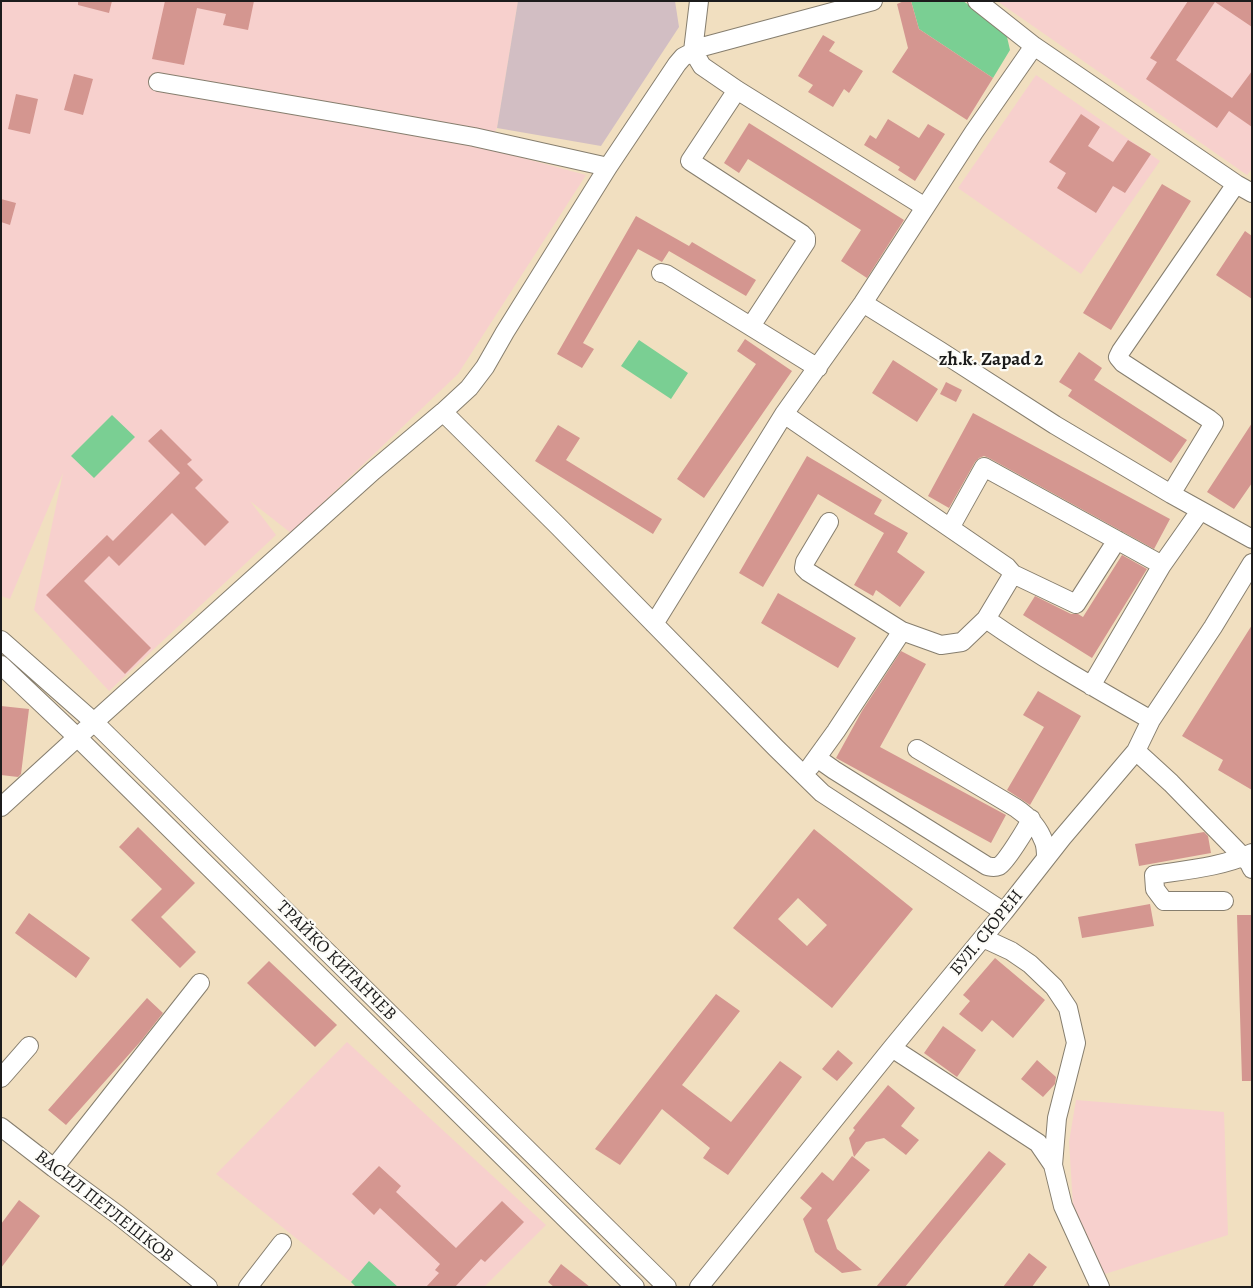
<!DOCTYPE html>
<html>
<head>
<meta charset="utf-8">
<style>
  body { margin:0 }
  #map { position:relative; width:1253px; height:1288px; overflow:hidden; background:#f1dfc0; font-family:Alegreya,serif }
  canvas { display:block }
  .frame { position:absolute; inset:0; border:2px solid #1c1c1c; pointer-events:none }
</style>
</head>
<body>
<div id="map">
<canvas width="1253" height="1288"></canvas>
<div class="frame"></div>
</div>
<script>
const ctx = document.querySelector('canvas').getContext('2d');
ctx.lineJoin = 'round';
function paint(path, color) { ctx.fillStyle = color; ctx.fill(path, 'evenodd'); }
function strokePath(path, color, width, dash) { ctx.strokeStyle = color; ctx.lineWidth = width; ctx.lineCap = dash ? 'butt' : 'round'; ctx.setLineDash(dash || []); ctx.stroke(path); }
function write(font, color, halo, rows, align = 'center') {
  ctx.font = font + ' Alegreya,serif'; ctx.lineWidth = 4.5; ctx.setLineDash([]); ctx.textBaseline = 'middle'; ctx.strokeStyle = halo; ctx.fillStyle = color; for (const [text, x, y, turn = 0] of rows) {
    ctx.save(); ctx.translate(x, y); ctx.rotate((+turn || 0) * Math.PI / 180); ctx.textAlign = isNaN(turn) ? turn : align; if (halo) ctx.strokeText(text, 0, 0); ctx.fillText(text, 0, 0); ctx.restore();
  }
}
const built = new Path2D(`
  M1,1H518L497,128L486,148L586,175L458,374L291,533L250,501L276,535L109,691L34,610L63,473L10,599L1,596Z
  M997,1H1252V169L1247,175Z
  M1036,75L1160,161L1081,274L958,188Z
  M347,1042L546,1225L484,1287H357L216,1174Z
  M1076,1100L1224,1112L1228,1235L1105,1274L1073,1205L1069,1142Z`);
const industrial = new Path2D(`
  M518,1H675L679,27L601,146L497,128Z`);
const green = new Path2D(`
  M911,1H963L998,25L1007,37L1010,50L993,78L919,29Z
  M639,340L688,373L671,399L621,366Z
  M112,415L135,437L94,478L71,456Z
  M369,1261L398,1287H356L351,1282Z`);
const building = new Path2D(`
  M78,1H112L109,13L78,5Z
  M165,1H254L248,30L223,25L226,14L197,8L184,65L152,59Z
  M904,1H911L919,29L993,78L967,120L892,72L908,48L897,4Z
  M1188,1H1252V27L1215,2L1176,60L1232,98L1252,71V127L1229,111L1217,128L1146,79L1157,62L1150,58Z
  M823,35L835,42L829,51L863,71L849,93L844,89L833,107L808,92L813,85L798,76Z
  M74,74L93,79L83,115L64,110Z
  M16,94L38,99L30,134L8,129Z
  M1081,114L1100,127L1088,146L1113,162L1128,140L1151,154L1125,193L1113,186L1096,213L1057,188L1066,173L1049,162Z
  M888,119L919,138L928,124L945,134L915,181L898,170L900,167L864,145L870,135L876,139Z
  M749,123L904,220L867,278L841,261L861,230L748,159L739,173L724,163Z
  M1162,184L1191,201L1111,330L1083,313Z
  M1,199L16,203L10,225L1,222Z
  M636,216L689,246L692,242L756,280L746,296L669,251L662,262L638,249L583,343L594,349L582,368L557,354Z
  M1245,231L1252,236V299L1216,275Z
  M745,339L792,371L704,498L677,479L756,364L737,351Z
  M1079,352L1102,368L1094,380L1187,440L1171,463L1068,396L1072,390L1059,382Z
  M893,360L938,389L917,422L872,393Z
  M946,382L962,390L956,402L940,394Z
  M973,413L1170,519L1154,549L989,458L984,456L979,458L975,462L949,508L928,496Z
  M1252,423V483L1234,509L1207,492Z
  M558,425L580,438L566,460L662,519L653,534L535,461Z
  M161,429L192,460L187,464L203,480L195,488L229,522L205,546L172,513L119,566L109,556L84,581L151,648L125,674L46,595L107,535L113,541L180,473L148,441Z
  M807,456L882,500L874,514L908,533L897,552L925,572L900,607L876,590L873,596L854,585L884,533L818,494L763,587L739,573Z
  M1122,555L1147,569L1092,658L1023,615L1035,596L1071,614H1078L1083,617Z
  M778,593L856,638L838,668L761,623Z
  M1252,625V790L1218,770L1223,760L1182,736Z
  M901,651L926,664L880,747L1006,815L991,843L836,758L862,711Z
  M1038,691L1081,716L1030,805L1007,790L1044,727L1023,715Z
  M1,706L29,709L21,774L18,777L1,775Z
  M138,827L195,883L161,917L196,952L180,968L131,920L162,889L119,847Z
  M814,829L913,909L832,1008L733,928ZM798,898L827,925L807,946L778,919Z
  M1204,832L1208,836L1211,853L1139,866L1135,844Z
  M1150,904L1154,926L1082,938L1078,917Z
  M29,913L90,958L76,978L15,933Z
  M1237,915H1252V1081H1242Z
  M995,958L1045,1000L1013,1038L992,1020L982,1032L959,1014L970,1001L963,995Z
  M269,961L337,1025L315,1047L247,983Z
  M716,994L740,1011L682,1085L731,1122L780,1061L802,1077L728,1175L703,1158L710,1148L662,1109L620,1165L595,1149Z
  M147,998L163,1013L141,1041L66,1125L48,1110Z
  M943,1026L976,1050L957,1077L924,1053Z
  M838,1050L853,1063L837,1081L822,1069Z
  M1037,1060L1056,1077L1055,1084L1043,1097L1021,1079Z
  M888,1085L915,1108L901,1126L919,1140L906,1155L884,1138L866,1142L854,1157L849,1138L855,1130L853,1128Z
  M989,1151L1006,1164L942,1241L905,1287H876Z
  M852,1156L870,1170L827,1220L837,1249L862,1270L842,1273L815,1252L803,1219L812,1208L800,1198L822,1172L833,1181Z
  M379,1166L401,1186L396,1192L456,1248L502,1201L524,1222L485,1262L481,1259L455,1287H426L439,1273L435,1270L440,1264L380,1208L374,1215L352,1194Z
  M19,1200L40,1216L1,1268V1224Z
  M1029,1253L1047,1267L1037,1280L1032,1287H1003Z
  M561,1264L590,1287H554L548,1282Z`);
const minor = new Path2D(`
  M699,1L693,51L702,66L737,90L925,207
  M977,1L1034,46L1236,184L1252,193
  M158,82L356,116L474,137L608,167
  M737,90L690,161L802,234L806,238V242L751,326
  M661,273L666,274L818,368
  M863,303L940,351L1055,425L1171,494L1252,539
  M443,412L558,526L776,748L822,793L1004,912
  M784,414L1007,567L1013,574L1076,604L1117,540
  M1171,494L1214,423L1209,419L1123,363L1118,357L1121,351L1236,184
  M829,522L805,562L804,568L808,572L902,631L941,645L962,642L986,619L1013,574
  M950,528L984,467L1162,565L1091,686
  M1162,565L1200,511
  M986,619C1039,656 1095,688 1151,720
  M654,624L784,414L863,303L974,132L1034,46
  M1,640L94,722L667,1287
  M1,665L77,737L635,1287
  M917,749L1016,808C1028,816 1039,828 1044,842C1046,847 1046,853 1046,858
  M1136,751L1171,783L1249,863L1252,869
  M817,758L834,770L987,866C992,867 994,868 999,866C1006,862 1027,828 1031,819
  M810,767L836,731L902,631
  M1,807L94,722L373,471L443,412L469,388L485,367L505,332L608,167L677,64L683,57L702,47L873,1
  M1224,901H1164L1155,889L1154,875C1186,870 1222,867 1252,853
  M983,938L1011,951L1030,964L1054,987L1068,1008L1076,1043L1057,1118L1053,1165L1063,1206L1100,1287
  M892,1048L1038,1143L1053,1165
  M1,1078L29,1046
  M1,1127L54,1168L118,1215L208,1287
  M54,1168L200,983
  M248,1287L282,1243
  M699,1287L892,1048L1004,912L1062,838L1136,751L1151,720L1213,627L1252,563`);
const streetNames = [
  ["БУЛ. СЮРЕН",987,933,-51],
  ["ТРАЙКО КИТАНЧЕВ",336,961,45],
  ["ВАСИЛ ПЕТЛЕШКОВ",104,1207,38]
];
const neighbourhoodNames = [
  ["zh.k. Zapad 2",991,360]
];
paint(built, '#f7d0cd');
paint(industrial, '#d2bec3');
paint(green, '#7acf93');
paint(building, '#d49690');
strokePath(minor, '#867e6e', 20);
strokePath(minor, '#fff', 18);
write('18px', '#1c1c1c', '#fdfcf7', streetNames);
write('bold 19px', '#1c1c1c', '#fdfcf7', neighbourhoodNames);
</script>
</body>
</html>
